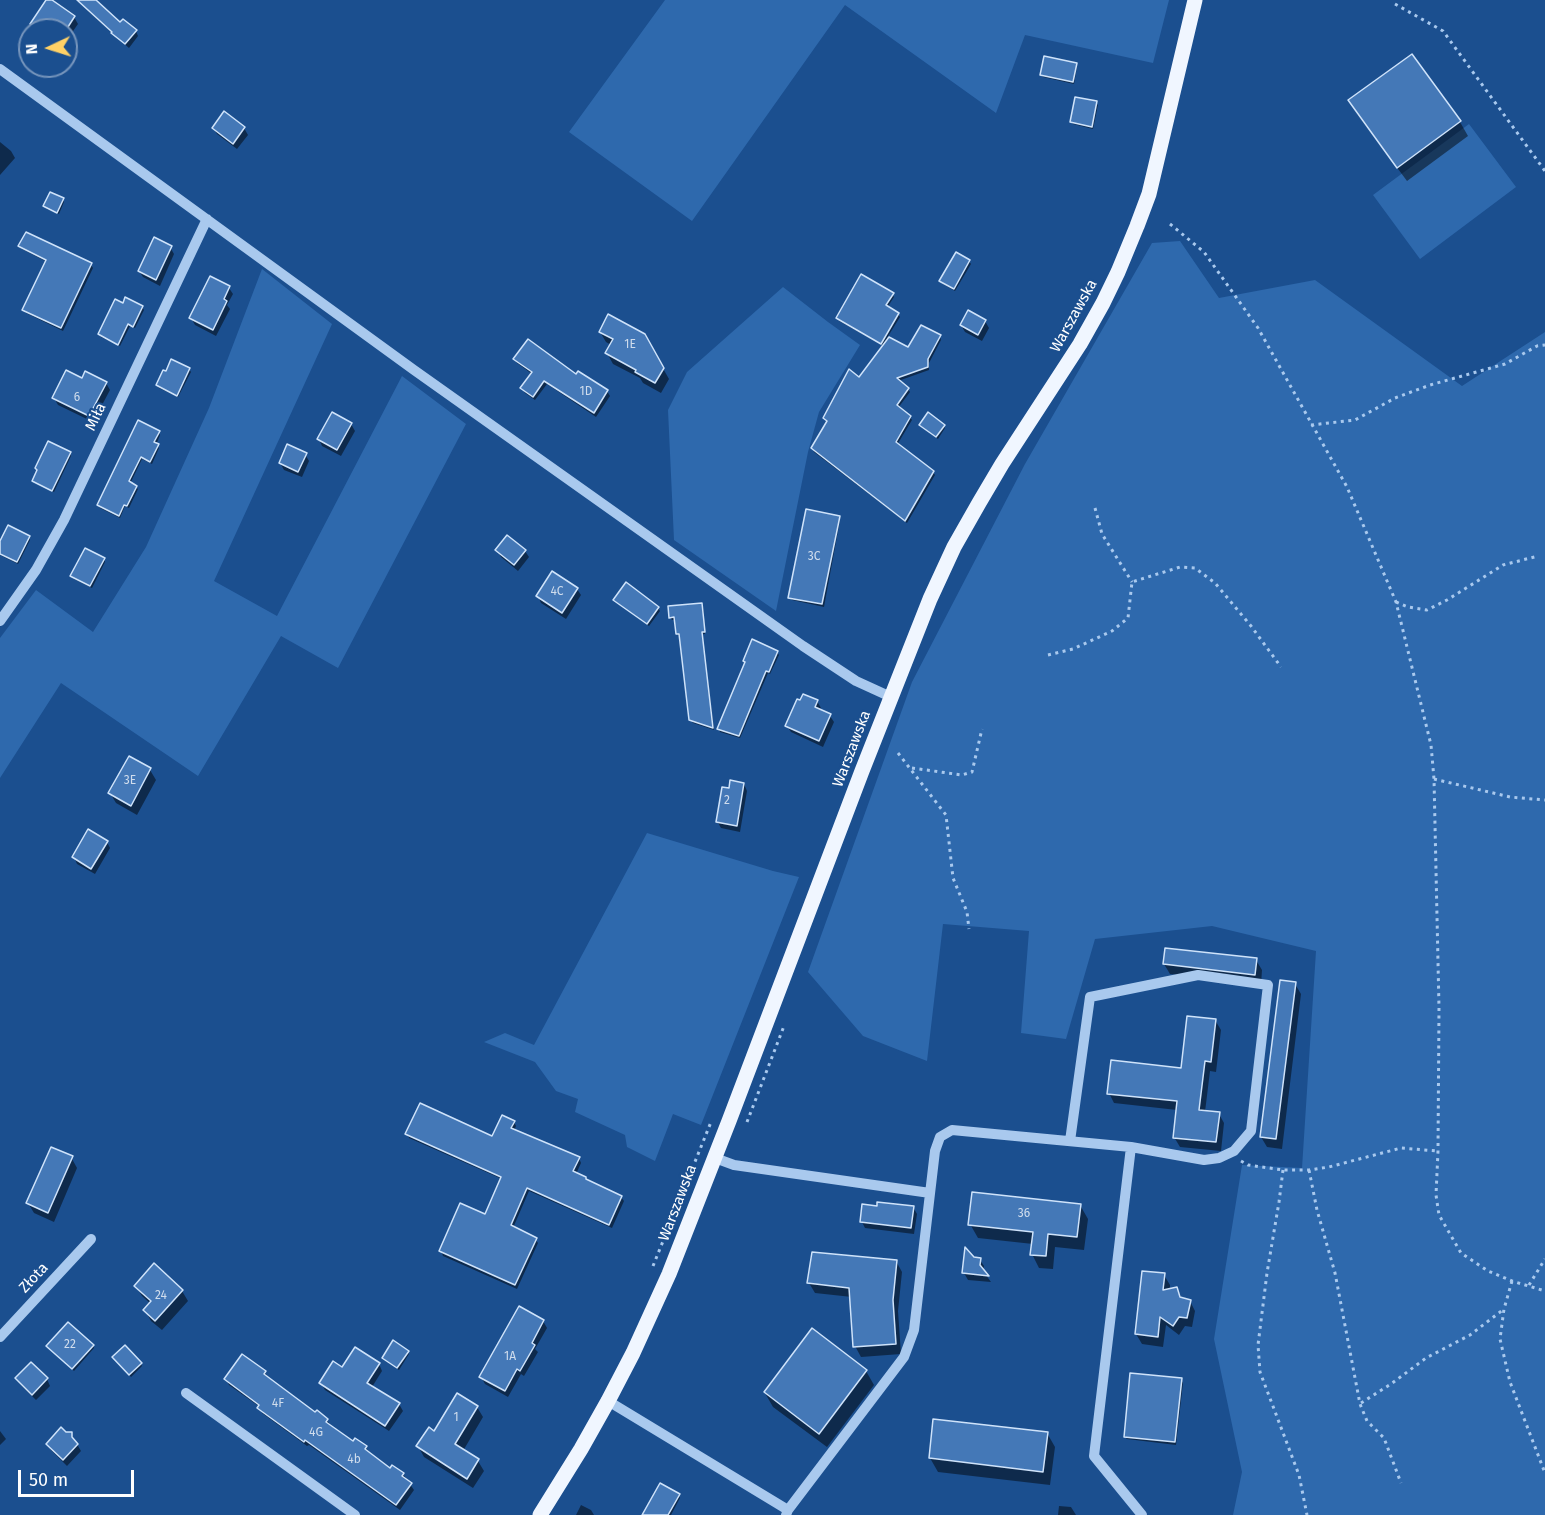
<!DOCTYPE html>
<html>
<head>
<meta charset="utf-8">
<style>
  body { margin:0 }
  #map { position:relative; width:1545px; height:1515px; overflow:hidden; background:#1b4f8f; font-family:"Fira Sans",sans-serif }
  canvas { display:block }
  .north { position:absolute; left:18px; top:18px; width:60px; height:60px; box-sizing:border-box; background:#1b4f8f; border:2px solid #7695bc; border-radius:50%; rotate:266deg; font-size:16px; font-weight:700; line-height:24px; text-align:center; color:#fff }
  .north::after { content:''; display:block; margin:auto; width:21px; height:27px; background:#ffd166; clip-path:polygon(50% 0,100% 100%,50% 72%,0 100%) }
  .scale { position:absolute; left:18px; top:1470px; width:116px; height:27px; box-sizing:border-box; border:3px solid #fff; border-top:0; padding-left:8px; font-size:18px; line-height:21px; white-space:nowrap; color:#fff; -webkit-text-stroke:4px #1b4f8f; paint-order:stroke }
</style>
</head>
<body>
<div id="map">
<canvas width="1545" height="1515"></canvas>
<div class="north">N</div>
<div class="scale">50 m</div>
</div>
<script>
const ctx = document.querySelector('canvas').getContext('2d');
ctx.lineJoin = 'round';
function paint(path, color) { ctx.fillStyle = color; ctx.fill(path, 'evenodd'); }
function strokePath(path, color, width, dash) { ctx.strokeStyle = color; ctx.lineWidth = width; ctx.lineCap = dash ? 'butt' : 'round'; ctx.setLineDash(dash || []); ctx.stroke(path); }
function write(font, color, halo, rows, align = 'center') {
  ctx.font = font + ' "Fira Sans",sans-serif'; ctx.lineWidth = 4.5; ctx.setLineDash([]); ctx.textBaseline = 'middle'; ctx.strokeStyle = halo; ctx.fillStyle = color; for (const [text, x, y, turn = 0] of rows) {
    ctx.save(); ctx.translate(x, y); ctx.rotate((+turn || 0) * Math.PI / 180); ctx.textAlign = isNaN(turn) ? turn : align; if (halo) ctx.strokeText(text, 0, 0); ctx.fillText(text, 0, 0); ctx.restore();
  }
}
const green = new Path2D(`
  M665,0H1169L1153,63L1025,35L996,113L845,5L692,221L569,132Z
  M1469,124L1516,187L1420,259L1373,195Z
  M1180,241L1219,298L1315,280L1462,386L1545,332V1515H1233L1242,1472L1214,1339L1242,1165L1302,1168L1316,951L1212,926L1095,939L1066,1039L1021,1033L1029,931L943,924L927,1061L863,1036L808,972L912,682L1025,464L1152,243Z
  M262,269L332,324L214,581L277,616L402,376L466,424L338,668L281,636L198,776L61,683L0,778V638L36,590L93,632L146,547L209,408Z
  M783,287L828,322L860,345L819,412L808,452L776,611L674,540L668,410L687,372Z
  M647,833L773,871L799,877L701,1125L673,1114L655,1161L627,1147L625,1135L575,1112L578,1099L556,1091L535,1062L484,1042L505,1033L534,1045Z`);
const shadow = new Path2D(`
  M48,0L74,17L78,24L66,41V30H35L31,24Z
  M91,0H94L120,24L136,31L138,36L129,48L88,11L86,6Z
  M1411,56L1460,122L1468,136L1407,181L1358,115L1350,101Z
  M1076,64L1077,67L1074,84L1043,77L1041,75Z
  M1096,103L1098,105L1093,129L1073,124L1071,122Z
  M213,128H244L248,135L237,149L217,134Z
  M0,142L11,151L15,158L0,175Z
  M63,200L64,202L59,214L47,209L45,206Z
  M20,246L91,265L93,268L63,331L26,313L24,310L47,262L22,249Z
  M170,247L174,254L160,286L143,277L139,271Z
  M969,261L971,264L955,291L943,284L941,281Z
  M229,288L233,294L227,305L230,309L216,336L195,325L191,318Z
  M892,294L894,297L887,308L898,314L900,317L887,338L908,349L940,337L941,340L929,363V370L898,381L908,389L910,392L898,408L910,417L912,420L897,445L933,472L935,475L907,523L814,452L813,448L828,422L824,418L859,379L884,346L839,321L838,318Z
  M123,305L142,307L144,310L135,328L130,326L120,346L101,337L99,334Z
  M985,321L989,328L982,341L965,332L961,325Z
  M600,332L644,335L669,379L661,393L643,383L640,378L613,364L607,353L611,345L606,342Z
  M515,359L576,376L578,373L607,391L610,396L596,417L547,384L535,400L525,393L522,388L532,374L517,363Z
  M189,369L191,372L178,397L159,388L157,385Z
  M82,380L106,383L110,390L93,422L58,405L54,398Z
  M351,424L355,431L341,456L322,446L319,439Z
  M920,425L944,426L945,428L938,439L922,427Z
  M159,432L160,435L156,445L159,448L152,464L142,459L130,484L136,487L138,489L129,508L125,506L120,518L100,508L98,505Z
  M70,453L71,456L54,492L35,483L34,481L38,471Z
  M305,454L309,461L302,477L284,470L280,463Z
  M839,518L840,520L824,607L792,600L790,597Z
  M29,537L30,540L18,564L0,555V545Z
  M497,550L525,551L529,557L518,571L501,557Z
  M104,559L105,562L92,588L74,579L72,576Z
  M626,585L658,608L660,611L649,626L617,602Z
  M577,589L581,595L566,619L541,603L538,596Z
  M702,605L703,607L705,634H702L714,730L693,723L691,720L681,636H679L677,634L676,620H672L670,617Z
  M777,652L779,655L770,674L768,673L740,738L720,732L719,729L746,664L744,661Z
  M817,701L821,708L819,710L830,716L834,722L823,747L791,732L787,726Z
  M150,770L156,780L137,815L116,803L110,793Z
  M744,784L747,791L740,832L721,828L717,821L730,790Z
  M107,842L110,848L95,874L77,864L74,857Z
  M1256,960L1262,970L1261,985L1170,974L1164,964Z
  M1295,984L1301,994L1282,1149L1267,1147L1261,1137Z
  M1215,1020L1221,1030L1216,1072L1210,1071L1205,1112L1219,1114L1224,1123L1221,1151L1180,1147L1174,1137L1177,1110L1114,1103L1109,1093L1183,1070Z
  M514,1122L516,1126L514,1131L579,1158L581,1163L576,1174L587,1181L621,1197L624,1201L612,1228L529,1191L513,1228L535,1239L538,1243L517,1289L443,1256L441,1251L486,1216L502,1179L409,1138L407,1133L493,1138Z
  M71,1157L77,1168L54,1222L34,1213L28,1203Z
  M1080,1205L1088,1219L1084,1250L1055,1247L1053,1269L1039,1268L1032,1254L1033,1244L978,1238L970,1224Z
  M913,1207L917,1214L914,1234L865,1228L862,1222Z
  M973,1259L980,1260L984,1266L983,1271L991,1282L968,1280L964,1273Z
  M896,1261L902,1272L898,1311L901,1354L861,1357L855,1346L852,1297L815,1293L809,1283Z
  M1164,1275L1170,1285V1290L1176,1288L1182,1299L1190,1301L1195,1311L1192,1327L1185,1326L1179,1335L1166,1325L1163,1347L1142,1344L1136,1334Z
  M136,1286L182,1291L188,1301L162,1330L151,1321L145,1310L151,1304L142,1296Z
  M543,1321L547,1328L535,1349L538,1352L524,1376L521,1374L508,1397L485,1384L481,1377Z
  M48,1346H93L94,1348L74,1371Z
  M408,1352L409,1354L399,1370L385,1360L383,1358Z
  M116,1360L141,1364L142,1366L131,1377Z
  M379,1364L382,1371L372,1387L399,1404L403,1411L389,1431L325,1390L321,1383L342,1369Z
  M866,1371L874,1385L827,1447L773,1407L765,1393Z
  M265,1372L268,1378L316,1414L327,1420L331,1426L353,1443L366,1447L369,1453L390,1470L403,1474L414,1490L400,1510L309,1445L307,1446L262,1413L260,1407L229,1385L226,1379Z
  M17,1379H47L50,1386L36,1400L21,1385Z
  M1181,1380L1183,1383L1176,1445L1127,1439L1125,1437Z
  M477,1407L483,1417L463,1451L478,1461L484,1471L473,1488L424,1457L418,1446L434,1433Z
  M0,1431L6,1439L0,1445Z
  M1047,1433L1055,1447L1050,1485L938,1472L930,1458Z
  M66,1434H71L81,1451L67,1466L51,1450L47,1444Z
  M679,1495L680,1498L671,1515H654Z
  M581,1505L591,1510L594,1515H576Z
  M1059,1506L1071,1507L1076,1515H1058Z`);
const building = new Path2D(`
  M46,0H52L75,16L66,30H38L30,24Z
  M77,0H96L120,22L123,19L137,30L125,44L111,33L112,32Z
  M1412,54L1461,121L1397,168L1348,100Z
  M1044,56L1077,63L1073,82L1040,75Z
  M1075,97L1097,101L1092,127L1070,122Z
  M224,111L245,127L233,144L212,128Z
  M50,192L64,198L57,213L43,206Z
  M26,232L92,263L61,328L22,310L46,260L18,246Z
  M154,237L172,246L156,280L138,271Z
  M956,252L970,260L954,289L939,281Z
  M861,274L894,293L886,305L899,313L881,344L836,318Z
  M210,276L230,286L224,299L227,301L213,330L189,318Z
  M125,297L143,306L133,327L128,324L118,345L98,334L115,299L123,303Z
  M968,310L986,320L978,335L960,325Z
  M608,314L645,334L664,368L655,383L635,372L636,370L605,353L613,339L599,332Z
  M921,325L941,335L928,359V367L897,378L909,388L897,405L911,416L896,442L934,471L905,521L811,448L827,421L823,418L849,369L859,377L889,337L908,347Z
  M528,339L576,374L578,371L608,390L594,413L544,381L533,397L520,388L532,372L513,359Z
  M171,359L190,368L177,396L156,385L163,370L166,371Z
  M66,370L82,378L85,371L107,382L89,416L52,398Z
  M332,412L352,423L337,450L317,439Z
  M928,412L945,425L936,437L919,425Z
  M138,420L160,431L154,442L159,444L150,462L141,457L129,481L137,486L127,506L124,505L119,516L97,505Z
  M48,441L71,452L52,491L32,481L37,470L35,468Z
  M287,444L307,453L298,472L279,463Z
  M806,509L840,516L822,604L788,598Z
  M8,525L30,536L17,562L0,554V541Z
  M507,535L526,550L514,565L495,550Z
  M85,548L105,558L90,586L70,576Z
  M552,571L578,588L562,613L536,596Z
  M626,582L659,607L647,624L613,600Z
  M702,603L705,632H702L713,728L689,720L679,634H676L674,617L669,618L668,606Z
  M752,639L778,651L769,672L766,671L739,736L717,729L745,662L743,661Z
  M803,694L818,700L815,707L831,714L819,741L785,726L797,699L800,700Z
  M129,756L151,768L131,806L108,793Z
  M730,780L744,783L737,826L716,822L722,787L729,788Z
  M88,829L108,841L91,869L72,857Z
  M1165,948L1257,958L1255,975L1163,964Z
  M1280,980L1296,982L1276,1139L1260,1137Z
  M1187,1016L1216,1019L1211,1062L1205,1061L1199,1110L1220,1112L1216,1142L1173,1138L1177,1101L1107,1094L1111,1060L1181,1068Z
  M420,1103L492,1136L502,1115L515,1121L511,1128L580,1157L573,1171L586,1177V1179L622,1196L609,1225L527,1188L511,1225L537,1238L515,1285L439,1251L460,1203L485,1214L501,1177L405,1134Z
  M51,1147L73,1156L48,1213L26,1203Z
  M972,1192L1081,1204L1077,1237L1048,1234L1046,1256L1030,1255L1033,1232L968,1225Z
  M877,1202L914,1206L911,1228L860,1222L862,1204L877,1206Z
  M965,1247L974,1257L981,1258L980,1265L989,1276L962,1273Z
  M812,1252L897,1260L893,1300L896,1344L853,1347L849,1288L807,1283Z
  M154,1263L183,1290L155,1321L143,1310L151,1301L134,1286Z
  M1142,1271L1165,1273L1163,1290L1177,1287L1180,1297L1191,1300L1187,1318L1179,1317L1173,1326L1160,1317L1158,1337L1135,1334Z
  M519,1306L544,1320L532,1343L535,1345L520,1371L517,1369L505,1391L479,1377Z
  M68,1322L94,1345L72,1369L46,1346Z
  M812,1328L867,1370L819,1434L764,1392Z
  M393,1340L409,1351L397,1368L382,1358Z
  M125,1345L142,1363L129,1375L112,1357Z
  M355,1347L380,1363L367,1383L400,1403L385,1426L319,1383L333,1361L342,1367Z
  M242,1354L266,1371L264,1374L315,1412L317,1410L328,1419L326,1422L353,1441L355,1438L367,1446L365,1449L390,1468L392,1465L404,1473L402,1476L412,1483L396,1505L305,1440L304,1442L257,1408L259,1405L224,1379Z
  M31,1362L48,1378L32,1395L15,1378Z
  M1130,1373L1182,1378L1175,1442L1124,1437Z
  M457,1393L478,1406L455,1444L479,1459L467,1479L416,1446L429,1427L434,1431Z
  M933,1419L1048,1432L1043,1472L929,1458Z
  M61,1427L66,1432H72V1437L78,1444L63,1460L46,1444Z
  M660,1483L680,1494L668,1515H642Z`);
const path = new Path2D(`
  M1395,4L1443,31L1545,171
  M1170,224L1204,252L1258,328L1347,487L1396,602L1431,745L1434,779L1439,1008L1438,1151L1436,1195L1439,1215L1461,1253L1488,1271L1512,1281L1545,1291
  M1311,425L1355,420L1395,398L1430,385L1505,364L1537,346L1545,345
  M1095,508L1102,534L1132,582
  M1396,602L1408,607L1427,610L1447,600L1503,565L1538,556
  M1048,655L1073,649L1112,631L1128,618L1132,582L1180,567L1195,568L1215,583L1251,626L1281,667
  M898,753L946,815L953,878L967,912L969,929
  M912,768L962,775L972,772L982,729
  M1434,779L1510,797L1545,800
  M747,1122L784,1026
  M1241,1161L1248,1165L1283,1170H1309L1329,1167L1401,1148L1438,1151
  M1283,1170L1279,1202L1267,1273L1258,1345L1260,1372L1299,1475L1307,1515
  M1309,1170L1317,1210L1335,1273L1360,1404L1367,1421L1384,1438L1401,1483
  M653,1266L711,1122
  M1512,1281L1504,1309L1500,1339L1510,1382L1545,1473
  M1529,1285L1545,1259
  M1361,1403L1391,1384L1426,1358L1470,1335L1504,1309`);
const minor = new Path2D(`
  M0,69L414,370L803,646L856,681L891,697
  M0,621L36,570L64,520L207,219
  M1070,1141L1090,997L1198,975L1268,985L1251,1131L1234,1151L1219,1158L1204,1160L1131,1147
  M715,1158L734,1165L930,1193
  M0,1337L91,1239
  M186,1393L355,1515
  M608,1401L788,1510L786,1515
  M788,1510L904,1357L914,1330L935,1151L940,1137L952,1130L1131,1147L1094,1456L1142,1515`);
const major = new Path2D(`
  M540,1515L581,1449L608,1401L633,1353L669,1274L729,1121L862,771L930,599L954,547L979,503L1002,464L1080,344L1103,303L1118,272L1137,226L1149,194L1195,0`);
const numberNames = [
  ["1E",630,345],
  ["1D",586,392],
  ["6",77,398],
  ["3C",814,557],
  ["4C",557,592],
  ["3E",130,781],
  ["2",727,801],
  ["36",1024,1214],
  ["24",161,1296],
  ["22",70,1345],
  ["1A",510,1357],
  ["4F",278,1404],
  ["1",456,1418],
  ["4G",316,1433],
  ["4b",354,1460]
];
const streetNames = [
  ["Warszawska",1074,316,-61],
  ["Miła",96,417,-65],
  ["Warszawska",852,749,-69],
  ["Warszawska",678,1203,-69],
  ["Złota",34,1278,-47]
];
paint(green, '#2e69ad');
paint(shadow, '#0007');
paint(building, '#4478b7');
strokePath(building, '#cfe3fa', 1.5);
strokePath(path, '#a9c9ee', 3, [3, 4.5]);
strokePath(minor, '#a9c9ee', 10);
strokePath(major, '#f0f6ff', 15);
write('12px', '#d0dded', null, numberNames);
write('15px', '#fff', '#1b4f8f', streetNames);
</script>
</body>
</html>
